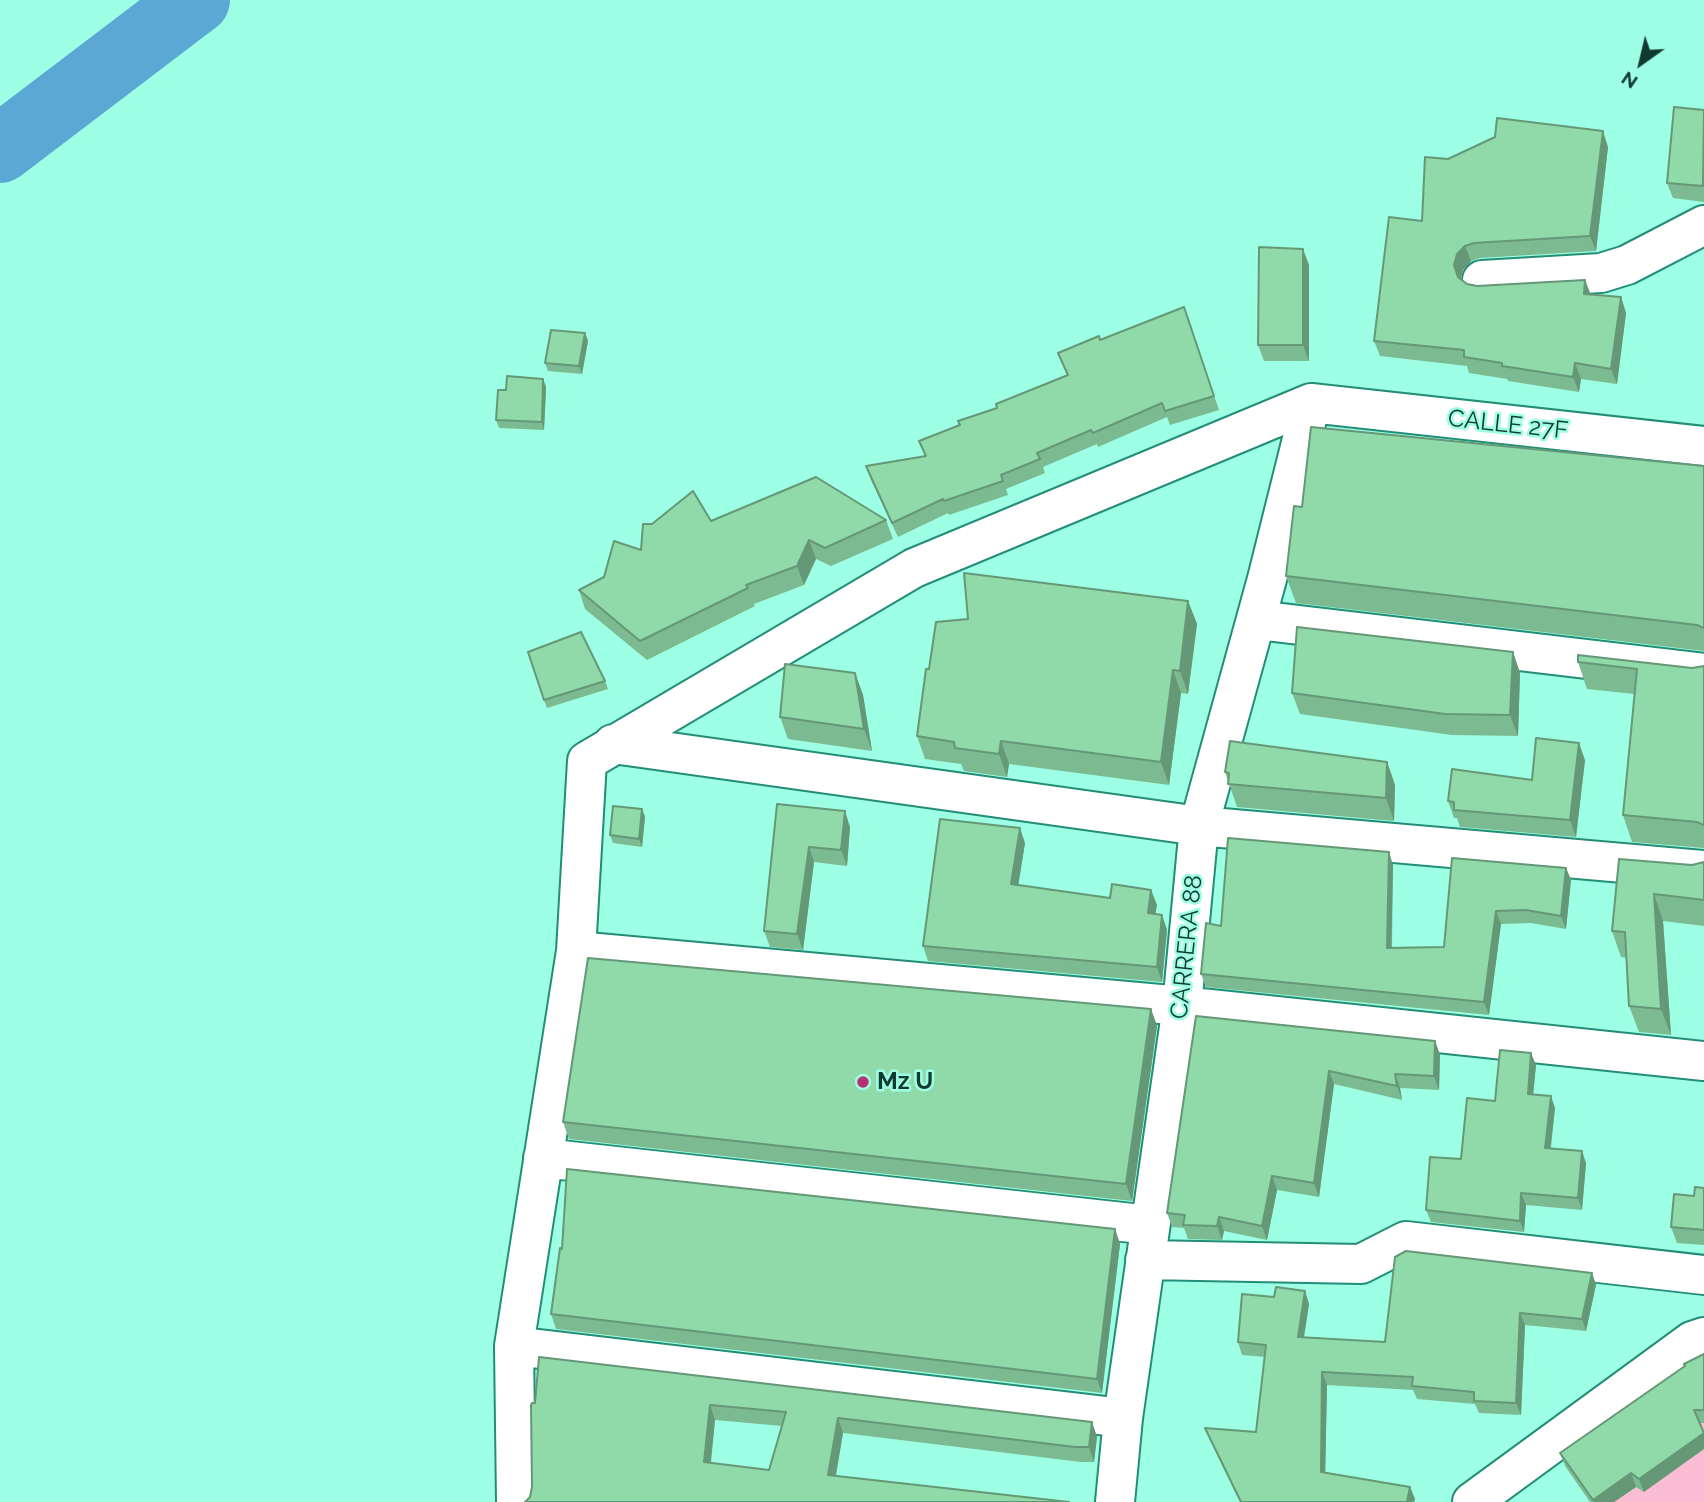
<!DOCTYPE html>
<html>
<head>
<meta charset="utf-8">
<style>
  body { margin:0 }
  #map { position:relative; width:1704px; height:1502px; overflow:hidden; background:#9dffe4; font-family:Raleway,sans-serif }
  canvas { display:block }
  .north { position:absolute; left:1606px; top:28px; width:70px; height:70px; -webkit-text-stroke:5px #9dffe4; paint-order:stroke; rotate:214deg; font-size:19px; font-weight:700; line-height:28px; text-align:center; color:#113b31 }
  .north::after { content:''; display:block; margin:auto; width:24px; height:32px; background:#113b31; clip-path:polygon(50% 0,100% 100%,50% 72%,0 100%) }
</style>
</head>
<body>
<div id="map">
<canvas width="1704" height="1502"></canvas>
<div class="north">N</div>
</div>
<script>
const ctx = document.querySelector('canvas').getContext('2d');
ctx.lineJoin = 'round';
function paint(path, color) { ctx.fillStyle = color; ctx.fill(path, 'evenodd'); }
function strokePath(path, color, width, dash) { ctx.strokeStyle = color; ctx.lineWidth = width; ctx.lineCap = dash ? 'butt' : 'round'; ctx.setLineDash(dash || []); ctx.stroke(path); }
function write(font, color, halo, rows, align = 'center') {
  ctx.font = font + ' Raleway,sans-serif'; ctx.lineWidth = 5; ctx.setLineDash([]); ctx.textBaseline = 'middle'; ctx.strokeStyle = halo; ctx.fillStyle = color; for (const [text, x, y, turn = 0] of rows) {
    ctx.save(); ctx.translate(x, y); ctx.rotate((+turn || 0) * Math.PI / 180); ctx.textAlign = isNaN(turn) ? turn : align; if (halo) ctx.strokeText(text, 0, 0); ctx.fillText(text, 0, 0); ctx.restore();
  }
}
const green = new Path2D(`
  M1704,1401V1502H1592Z`);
const river = new Path2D(`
  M0,149L196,0`);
const minor = new Path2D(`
  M1482,280L1601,273L1627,265L1704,225
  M1257,620L1704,673
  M613,744L1199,826L1704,870
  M576,951L1182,1006L1704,1061
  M543,1158L1150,1225
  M1145,1260L1361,1264L1406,1241L1704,1275
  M514,1346L1123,1418
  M516,1502L514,1346L576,951L587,761L914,568L1311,403L1704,446
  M1115,1502L1123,1418L1182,1006L1199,826L1267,579L1311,403
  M1472,1502L1692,1341L1704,1337`);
const wall = new Path2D(`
  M1704,110V202L1673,198L1667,183Z
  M1608,147L1596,251L1480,258L1471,261L1463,270L1461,279L1467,284L1477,286L1585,280L1591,295L1621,297L1626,313L1617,384L1581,379L1579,392L1508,381L1507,379L1469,373L1467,366L1380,356L1374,341L1448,159Z
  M1309,265V361H1264L1258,345Z
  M1184,307L1219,410L1170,425L1167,417L1098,447L1097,444L1043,467L1045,473L1006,489L1008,495L949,515L948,513L898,537L871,480L866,466L925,456L919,441L960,425L1067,375L1058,353L1100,340Z
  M585,333L588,341L582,374L548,371L545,363Z
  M543,379L546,387L544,430L499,428L496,420L506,390Z
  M1704,466V651L1296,603L1286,576L1302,507Z
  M886,520L893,539L831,566L816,559L804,585L754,604L755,606L647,660L585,609L579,590L604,577L641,550L652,524L711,521Z
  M1188,601L1197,624L1188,694L1181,693L1169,785L1009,764L1007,777L964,771L961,764L925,759L917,736L929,669Z
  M1513,652L1520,673L1518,736L1452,735L1300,714L1292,693Z
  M1578,662L1692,668L1704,666V848L1632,842L1623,815L1634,694L1587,689Z
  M855,673L863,695L872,751L788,739L780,717Z
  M605,681L608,689L547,708L544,700Z
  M1585,760L1576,837L1460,827L1457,818H1454L1448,801L1532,780Z
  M1387,762L1395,785L1394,821L1237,807L1225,772Z
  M777,804L850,827L847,866L814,862L803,950L770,947L764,931Z
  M642,809L645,817L642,847L613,843L610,835Z
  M1025,843L1018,886L1110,898L1151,890L1157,905L1155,914L1162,915L1167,930L1162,982L928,961L923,946Z
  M1452,858L1566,868L1571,880L1566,929L1531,923L1501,924L1489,1015L1206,987L1201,974L1221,926L1393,865L1392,948L1444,947Z
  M1619,859L1692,865L1704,862V926L1663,921L1671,1035L1639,1032L1629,1006L1627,958L1621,957L1612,931Z
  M1151,1009L1157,1026L1132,1201L569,1139L563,1122Z
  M1196,1016L1435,1041L1440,1055L1439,1090L1400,1088L1402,1100L1334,1084L1319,1197L1277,1190L1267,1240L1224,1231L1222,1240L1188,1239L1184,1228L1172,1227L1167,1213Z
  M1536,1065L1533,1094L1555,1108L1551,1148L1586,1163L1582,1210L1526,1205L1524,1232L1431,1222L1426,1210L1461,1159L1495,1101Z
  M1704,1188V1245L1677,1243L1671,1227L1694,1196Z
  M1115,1229L1120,1244L1102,1393L556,1329L551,1314Z
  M1592,1273L1596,1285L1586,1331L1525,1325L1521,1415L1479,1413L1475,1404L1417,1399L1413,1390L1327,1385L1325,1473L1410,1487L1415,1499L1414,1502H1240L1210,1440L1205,1428L1256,1432L1265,1357L1242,1355L1238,1342L1274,1297L1305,1291L1309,1304L1304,1337L1385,1342Z
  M1704,1354V1423H1700L1644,1492L1636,1487L1614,1502H1590L1565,1466L1560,1453Z
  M539,1357L1092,1422L1097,1437L1094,1462H1081L843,1433L836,1476L530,1497L532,1487L535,1403ZM715,1420L782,1426L769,1470L711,1463Z`);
const shadedWall = new Path2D(`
  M1603,131L1608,147L1596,251L1590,236Z
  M1465,246L1471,261L1463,270L1460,281L1454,265L1457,254Z
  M1303,249L1309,265V361L1303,345Z
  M1585,280L1591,296L1584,294Z
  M1621,297L1626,313L1617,384L1611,369Z
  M585,333L588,341L582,374L579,366Z
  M1575,363L1581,379L1579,392L1573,377Z
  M543,379L546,387L544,430L542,422Z
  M809,540L816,559L804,585L797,566Z
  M1188,601L1197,624L1188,694L1180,671Z
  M1513,652L1520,673L1518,736L1510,715Z
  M1173,670L1181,693L1169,785L1161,762Z
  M855,673L863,695L872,751L864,729Z
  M1001,741L1009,764L1007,777L999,754Z
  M1579,743L1585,760L1576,837L1570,820Z
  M1387,762L1395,785L1394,821L1386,798Z
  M642,809L645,817L642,847L639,839Z
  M845,811L850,827L847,866L841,850Z
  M1020,828L1025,843L1016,899L1011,884Z
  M809,847L814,862L803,950L797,934Z
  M1389,852L1393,865L1391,961L1387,948Z
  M1566,868L1571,880L1566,929L1561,916Z
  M1151,890L1157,905L1153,927L1148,913Z
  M1654,894L1663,921L1671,1035L1661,1009Z
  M1496,911L1501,924L1489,1015L1484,1002Z
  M1162,915L1167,930L1162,982L1157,967Z
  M1151,1009L1157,1026L1132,1201L1126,1184Z
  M1435,1041L1440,1055L1439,1090L1434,1076Z
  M1531,1053L1536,1065L1532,1106L1528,1094Z
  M1329,1071L1334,1084L1319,1197L1314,1183Z
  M1395,1074L1400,1088L1402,1100L1397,1086Z
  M1551,1096L1555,1108L1549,1159L1545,1148Z
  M1582,1151L1586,1163L1582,1210L1578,1198Z
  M1272,1176L1277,1190L1267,1240L1262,1226Z
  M1521,1193L1526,1205L1524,1232L1520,1221Z
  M1219,1217L1224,1231L1222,1240L1217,1226Z
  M1115,1229L1120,1244L1102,1393L1097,1379Z
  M1592,1273L1596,1285L1586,1331L1582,1319Z
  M1305,1291L1309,1304L1302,1349L1298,1337Z
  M1520,1313L1525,1325L1521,1415L1516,1403Z
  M1322,1372L1327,1385L1325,1485L1321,1472Z
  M710,1405L715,1420L709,1477L704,1462Z
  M838,1418L843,1433L833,1490L828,1475Z
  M1092,1422L1097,1437L1094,1462L1089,1447Z
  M1704,1433V1449L1644,1492L1639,1479Z
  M1631,1473L1636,1487L1614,1502H1594L1593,1500Z
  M1410,1487L1415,1499L1414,1502H1407Z`);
const building = new Path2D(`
  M1674,107L1704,110L1703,186L1667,183Z
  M1497,118L1603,131L1590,236L1474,243L1465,246L1457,254L1454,265L1458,277L1467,284L1477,286L1585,280L1584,294L1621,297L1611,369L1575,363L1573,377L1502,366V363L1464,357V350L1374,341L1389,217L1422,221L1425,157L1448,159L1495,137Z
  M1259,247L1303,249V345H1258Z
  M1184,307L1214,396L1165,411L1162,403L1093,433L1091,430L1037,453L1040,459L1001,475L1003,481L944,501L943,499L892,523L866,466L926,456L919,441L960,425L958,421L997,408L996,404L1068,375L1058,353L1099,336L1100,340Z
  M551,330L585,333L579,366L545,363Z
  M507,376L543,379L542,422L496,420L498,390H506Z
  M1311,427L1704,466V628L1697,625L1286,576L1294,506L1302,507Z
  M816,477L886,520L825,548L809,540L797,566L746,585L748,588L640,641L579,590L604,577L614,541L641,550L643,524H652L693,491L711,521Z
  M964,573L1188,601L1180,671L1173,670L1161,762L1001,741L999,754L955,748L954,742L917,736L926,669H929L936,622L968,619Z
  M1297,627L1513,652L1510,715L1445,714L1292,693Z
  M581,632L605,681L544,700L528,652Z
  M1578,655L1692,668L1704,666V825L1697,822L1623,815L1637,669L1578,662Z
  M785,664L855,673L864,729L780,717Z
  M1536,738L1579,743L1570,820L1454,810V802L1448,801L1452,769L1532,780Z
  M1230,741L1387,762L1386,798L1228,784L1229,773L1225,772Z
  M777,804L845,811L841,850L809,847L797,934L764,931Z
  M613,806L642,809L639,839L610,835Z
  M940,819L1020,828L1011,884L1110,898L1112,884L1151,890L1148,913L1162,915L1157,967L923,946Z
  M1228,838L1389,852L1387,948L1444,947L1452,858L1566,868L1561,916L1526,910L1496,911L1484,1002L1201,974L1206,923L1221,926Z
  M1619,859L1692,865L1704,862V900L1654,894L1661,1009L1629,1006L1625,932L1612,931Z
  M588,958L1151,1009L1126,1184L563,1122Z
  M1196,1016L1435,1041L1434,1076L1395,1074L1397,1086L1329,1071L1314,1183L1272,1176L1262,1226L1219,1217L1217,1226L1183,1225L1185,1215L1167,1213Z
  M1500,1050L1531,1053L1528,1094L1551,1096L1545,1148L1582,1151L1578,1198L1521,1193L1520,1221L1426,1210L1430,1157L1461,1159L1467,1098L1495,1101Z
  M567,1169L1115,1229L1097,1379L551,1314L560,1248L562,1249Z
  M1695,1187L1704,1188V1230L1671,1227L1674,1194L1694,1196Z
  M1406,1251L1592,1273L1582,1319L1520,1313L1516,1403L1474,1401V1392L1412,1386L1413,1377L1322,1372L1321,1472L1410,1487L1407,1502H1241L1205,1428L1256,1432L1266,1345L1238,1342L1242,1294L1274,1297L1276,1287L1305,1291L1298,1337L1385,1342L1395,1257Z
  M1704,1354V1410H1694L1704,1433L1639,1479L1631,1473L1593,1500L1560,1453L1685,1366L1684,1364Z
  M539,1357L1092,1422L1089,1447H1075L838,1418L828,1475L1069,1502H525L530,1497L532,1487L531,1405L532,1403H535ZM710,1405L786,1412L769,1470L704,1462Z`);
const markers = [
  [863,1082,7,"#b63072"]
];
const streetNames = [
  ["CALLE 27F",1508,425,6],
  ["CARRERA 88",1187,947,-84]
];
const poiNames = [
  ["Mz U",877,1082]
];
paint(green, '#fabdd4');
strokePath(river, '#5aa8d3', 68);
strokePath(minor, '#238e77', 42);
strokePath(minor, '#fff', 38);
paint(wall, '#7cbb91');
paint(shadedWall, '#659876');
paint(building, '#90d9a9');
strokePath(building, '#659876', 2);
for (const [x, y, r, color] of markers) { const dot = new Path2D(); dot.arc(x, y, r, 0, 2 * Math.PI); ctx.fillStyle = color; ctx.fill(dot); strokePath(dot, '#9dffe4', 2.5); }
write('24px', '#113b31', '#9dffe4', streetNames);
write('bold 24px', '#113b31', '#9dffe4', poiNames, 'left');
</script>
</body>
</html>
